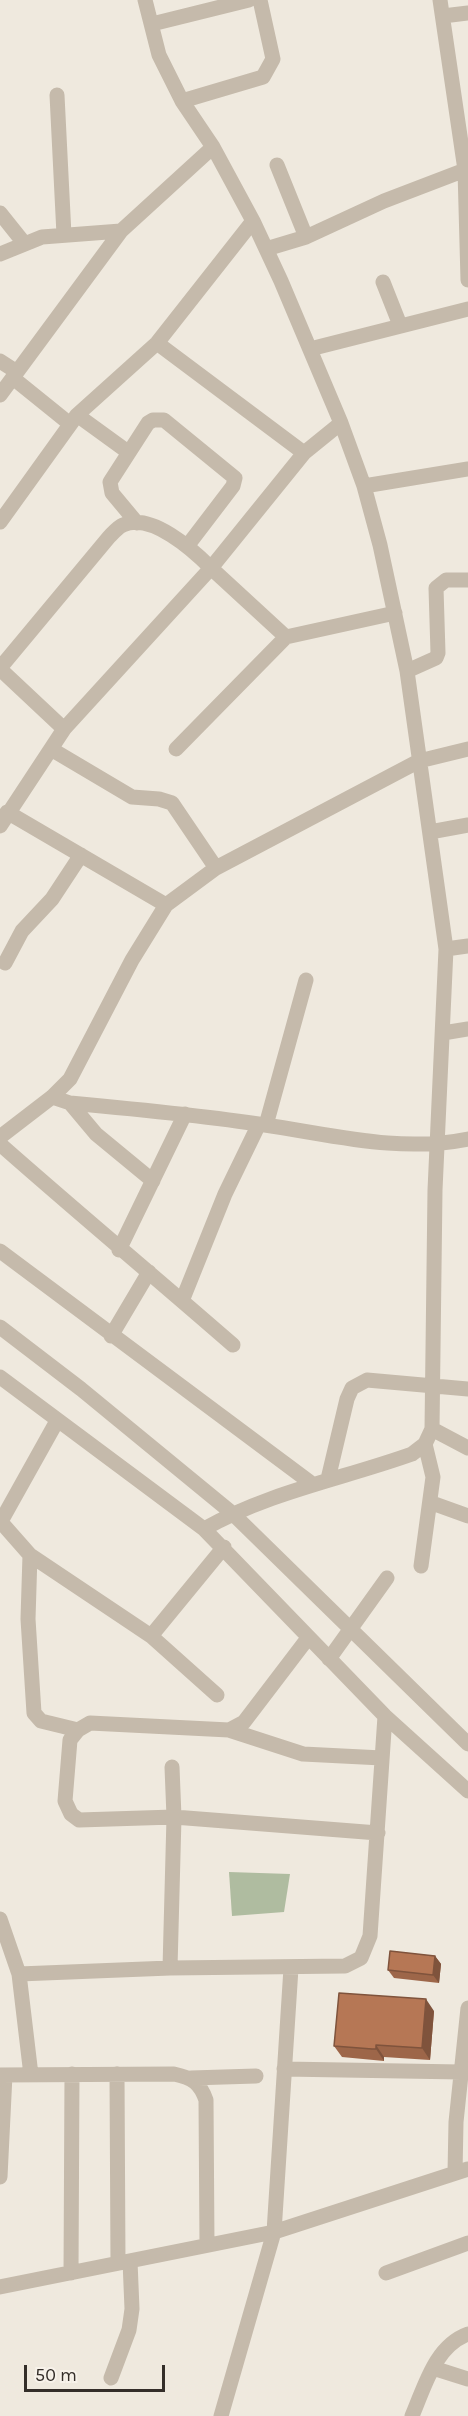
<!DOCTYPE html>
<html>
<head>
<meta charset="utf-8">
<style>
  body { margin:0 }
  #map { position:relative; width:468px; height:2416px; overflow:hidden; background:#efe9de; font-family:Karla,sans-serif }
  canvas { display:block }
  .scale { position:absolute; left:24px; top:2365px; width:141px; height:27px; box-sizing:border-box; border:3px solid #342e29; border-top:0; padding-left:8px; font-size:18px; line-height:21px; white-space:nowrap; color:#342e29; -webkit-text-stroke:4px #f7f2ea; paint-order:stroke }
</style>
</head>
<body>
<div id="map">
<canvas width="468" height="2416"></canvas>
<div class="scale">50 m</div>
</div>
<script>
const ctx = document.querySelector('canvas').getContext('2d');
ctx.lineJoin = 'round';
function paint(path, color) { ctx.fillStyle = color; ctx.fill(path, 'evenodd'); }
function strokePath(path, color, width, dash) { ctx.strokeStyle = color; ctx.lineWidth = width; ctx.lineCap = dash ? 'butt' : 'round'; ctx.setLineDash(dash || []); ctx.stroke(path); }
const green = new Path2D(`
  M229,1872L290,1874L284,1912L232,1916Z`);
const minor = new Path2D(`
  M145,0L159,55L182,101L213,147L253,221L281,281L341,423L364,486L380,545L407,671L446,949L435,1190L432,1429L425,1444L412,1454C342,1479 269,1492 204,1529
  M440,0L465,170L468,280
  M443,16L468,13
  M152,24L249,0
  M57,95L64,235
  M182,101L263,77L273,59L260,0
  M277,165L306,237
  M0,213L24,243
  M266,249L306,237L384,201L465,170
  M0,254L42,237L121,231
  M383,282L400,325
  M157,343L304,453
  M310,349L468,309
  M0,361L17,372
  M13,378L70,424
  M0,395L121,231L213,147
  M77,415L128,452
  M364,486L468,469
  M0,522L77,415L157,343L253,221
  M137,523L112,493L110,482L148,423L153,420H164L235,478L233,486L188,545
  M0,668L109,537C113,533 118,527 123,525C151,512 193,550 211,568L304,453L341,423
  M0,669L64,729
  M407,671L436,658L438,653L436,588L446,580H468
  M51,749L132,797L159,799L172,803L216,868
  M176,749L286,637L395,613
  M7,812L166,905L216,868L419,761L468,749
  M0,826L64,729L211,568L286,637
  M430,832L468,825
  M446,949L468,946
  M5,963L22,931L52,899L81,855
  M443,1033L468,1029
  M52,1097L70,1103C135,1109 200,1115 265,1125C334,1135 399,1153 468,1139
  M70,1103L96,1134L153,1181
  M266,1125L306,980
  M0,1137L52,1097L70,1079L132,960L166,905
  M0,1144C77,1212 155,1277 233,1345
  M119,1250L185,1114
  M0,1251L311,1483
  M182,1301L225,1194L259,1124
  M0,1327L81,1389L232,1513L468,1744
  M111,1336L149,1272
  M0,1377L204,1529L385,1716L468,1791
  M432,1429L468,1448
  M328,1479L347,1399L352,1388L367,1380L468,1389
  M432,1503L468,1516
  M0,1521L30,1555L151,1636L224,1547
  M0,1523L57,1421
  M30,1555L28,1619L34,1713L41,1721L78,1730
  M421,1566L433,1477L425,1444
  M151,1636L217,1695
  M308,1638L244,1722L229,1730L90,1723L78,1730L70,1740L65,1801L71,1814L79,1820L174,1817L378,1833
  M329,1659L387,1578
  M229,1730L303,1754L382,1758
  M0,1919L19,1974L31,2075
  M170,1968L174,1817L172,1767
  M19,1974L170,1968L345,1966L361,1958L370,1936L385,1716
  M284,2069L461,2072
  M117,2074L118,2263
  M0,2075L174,2074C193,2078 200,2083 206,2100L207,2245
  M191,2078L256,2076
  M455,2173L456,2122L468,2008
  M0,2177L5,2075
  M71,2273L72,2074
  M386,2273L468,2243
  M0,2287L274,2232L468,2169
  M433,2368L468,2379
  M111,2378L129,2330L132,2309L130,2261
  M221,2416L274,2232L291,1968
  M412,2416C425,2386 435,2346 468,2334`);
const wall = new Path2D(`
  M435,1956L441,1964L439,1983L394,1978L388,1970Z
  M434,2011L430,2060L384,2057V2061L342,2057L334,2046Z`);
const shadedWall = new Path2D(`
  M435,1956L441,1964L439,1983L433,1975Z
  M426,1999L434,2011L430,2060L422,2048Z
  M376,2045L384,2057V2061L376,2049Z`);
const building = new Path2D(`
  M390,1951L435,1956L433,1975L388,1970Z
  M339,1993L426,1999L422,2048L376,2045V2049H372L334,2046Z`);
paint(green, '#afbca0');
strokePath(minor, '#c5baab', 15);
paint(wall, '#9d6649');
paint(shadedWall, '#7f533c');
paint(building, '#b67755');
strokePath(building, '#7f533c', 1.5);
</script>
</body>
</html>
